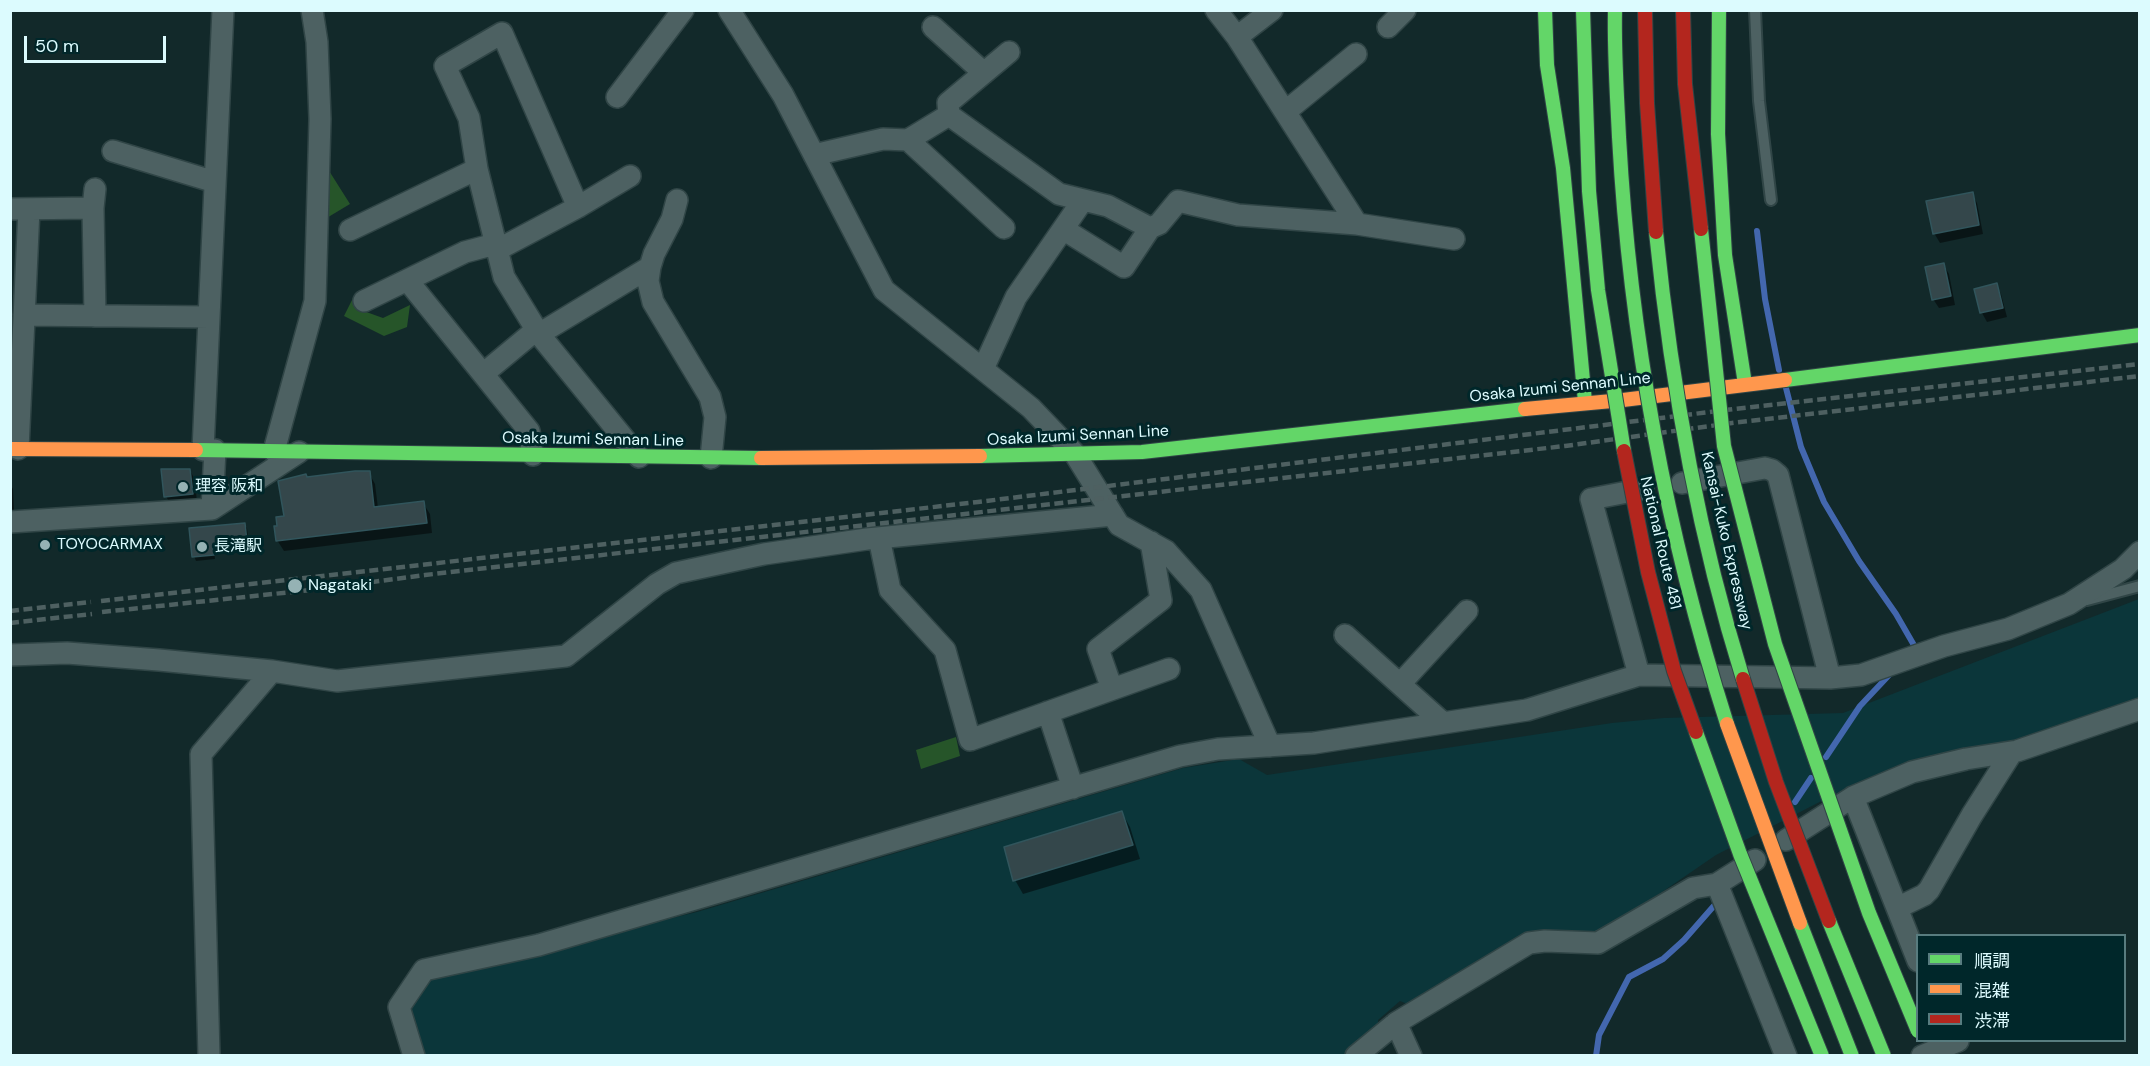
<!DOCTYPE html>
<html>
<head>
<meta charset="utf-8">
<style>
  body { margin:0 }
  #map { position:relative; width:2150px; height:1066px; overflow:hidden; background:#12292a; font-family:"DM Sans","Noto Sans JP",sans-serif }
  canvas { display:block }
  .frame { position:absolute; inset:0; border:12px solid #dcfbfe; pointer-events:none }
  .legend { position:absolute; left:1916px; top:934px; width:210px; height:108px; box-sizing:border-box; background:#00272a; border:2px solid #587c7f; margin:0; padding:8px 10px; list-style:none; font-size:18px; color:#dcfbfe }
  .legend li { display:flex; align-items:center; gap:12px; height:30px }
  .legend b { width:30px; border:2px solid #587c7f }
  .scale { position:absolute; left:24px; top:36px; width:142px; height:27px; box-sizing:border-box; border:3px solid #dcfbfe; border-top:0; padding-left:8px; font-size:18px; line-height:21px; white-space:nowrap; color:#dcfbfe; -webkit-text-stroke:4px #00272a; paint-order:stroke }
</style>
</head>
<body>
<div id="map">
<canvas width="2150" height="1066"></canvas>
<div class="frame"></div>
<ul class="legend">
<li><b style="height:8px;background:#63d668"></b>順調</li>
<li><b style="height:8px;background:#ff974d"></b>混雑</li>
<li><b style="height:8px;background:#b3261e"></b>渋滞</li>
</ul>
<div class="scale">50 m</div>
</div>
<script>
const ctx = document.querySelector('canvas').getContext('2d');
ctx.lineJoin = 'round';
function paint(path, color) { ctx.fillStyle = color; ctx.fill(path, 'evenodd'); }
function strokePath(path, color, width, dash) { ctx.strokeStyle = color; ctx.lineWidth = width; ctx.lineCap = dash ? 'butt' : 'round'; ctx.setLineDash(dash || []); ctx.stroke(path); }
function write(font, color, halo, rows, align = 'center') {
  ctx.font = font + ' "DM Sans","Noto Sans JP",sans-serif'; ctx.lineWidth = 6; ctx.setLineDash([]); ctx.textBaseline = 'middle'; ctx.strokeStyle = halo; ctx.fillStyle = color; for (const [text, x, y, turn = 0] of rows) {
    ctx.save(); ctx.translate(x, y); ctx.rotate((+turn || 0) * Math.PI / 180); ctx.textAlign = isNaN(turn) ? turn : align; if (halo) ctx.strokeText(text, 0, 0); ctx.fillText(text, 0, 0); ctx.restore();
  }
}
const built = new Path2D(`
  M2139,599V698L2012,743L1914,762L1847,788L1716,855L1598,936L1528,932L1410,1005L1400,1001L1378,1020V1031L1346,1055H425L410,1008L430,977L697,912L1183,768L1239,759L1267,775L1612,723L1664,718L1843,713Z`);
const green = new Path2D(`
  M326,166L350,204L325,219Z
  M353,298L358,309L383,318L410,305L407,327L384,336L344,316Z
  M956,737L960,756L921,769L916,750Z`);
const shadow = new Path2D(`
  M1972,194L1977,203L1983,234L1940,243L1934,233Z
  M1943,264L1949,274L1955,305L1939,308L1933,299Z
  M1996,285L2001,294L2007,317L1987,322L1982,313L1976,290Z
  M190,470L195,480L197,503L171,506L166,496Z
  M369,473L375,484L378,508L423,503L430,514L432,533L284,551L277,540L286,517L307,479Z
  M10,484L13,489L14,510H10Z
  M244,524L247,528L249,546L214,550L215,559L196,561L194,556Z
  M1122,813L1130,827L1140,859L1023,894L1015,880Z`);
const stream = new Path2D(`
  M1757,231L1765,299L1779,370
  M1786,388L1801,447L1824,502L1859,561L1896,614L1915,647L1912,650
  M1826,757L1860,706L1891,673
  M1795,802L1811,778
  M1596,1056L1599,1035L1629,977L1663,959L1684,940L1719,900`);
const building = new Path2D(`
  M1973,192L1979,225L1933,234L1926,201Z
  M1944,263L1951,296L1932,300L1925,267Z
  M1997,283L2003,308L1980,313L1974,289Z
  M161,469H190L193,494L164,497Z
  M355,471H370L374,507L424,501L427,523L276,541L274,526H277L276,517L284,516L278,481L306,474L307,477Z
  M245,523L247,542L213,546L214,555L192,557L189,528Z
  M1122,811L1133,845L1013,881L1004,847Z`);
const lane = new Path2D(`
  M1755,10L1759,101L1771,200
  M2087,600L2140,586`);
const street = new Path2D(`
  M729,10L783,95L884,290L1031,408L1075,454L1119,525L1166,551L1201,590L1270,746
  M1216,10L1237,37L1357,224
  M933,27L984,73
  M1388,27L1405,10
  M1237,37L1272,10
  M1009,52L948,103L949,115L1059,194L1108,206L1150,228
  M617,97L683,10
  M1285,112L1356,54
  M908,140L1004,228
  M113,151L215,182
  M814,155L883,139L908,140L949,115
  M677,200L672,219L654,254L650,267L648,281L653,302L710,397L715,417L711,458
  M578,207L502,33L445,66L469,118L477,169L504,277L539,334L639,457
  M10,209L93,208
  M1063,229L1124,267L1150,228L1159,224L1178,201L1238,215L1357,224L1454,239
  M350,230L477,169
  M497,250L578,207L630,176
  M408,281L529,431L533,455
  M364,301L465,252L495,244
  M24,315L209,317
  M95,316L93,208L95,189
  M539,334L650,267
  M983,369L1016,297L1083,200
  M483,374L536,330
  M18,449L29,209
  M203,450L223,10
  M274,451L315,301L320,119L317,42L312,10
  M1682,483L1765,468L1772,470L1778,475L1830,678
  M212,509L299,452
  M10,522L212,509L215,450
  M879,538L890,590L945,650L970,740L1169,669
  M1345,635L1442,722
  M10,655L67,653L159,660L272,671L337,681L566,656L657,584L676,573L764,554L867,539L1113,515
  M1639,675L1591,499L1643,489
  M1400,684L1467,611
  M1112,689L1098,649L1161,600L1151,542
  M1048,712L1073,788
  M1853,797L1918,961
  M1786,840L1853,797L1912,772L1966,759L2017,751L2140,709
  M1717,884L1786,1056
  M1897,908L1924,895L1929,890L1972,815L2012,752
  M1396,1023L1411,1056
  M209,1056L201,754L272,671
  M414,1056L399,1007L424,970L539,945L1180,756L1218,749L1314,743L1527,710L1639,675L1830,678L1861,675L1944,646L2008,629L2069,604L2123,569L2140,552
  M1356,1056L1396,1023L1529,943L1545,941L1598,943L1693,888L1717,884L1755,860
  M1922,1056L1958,1041`);
const fast = new Path2D(`
  M1545,10L1547,65L1563,168L1585,402
  M1719,10L1718,134L1725,255L1745,384
  M1785,380L2140,335
  M196,450L761,458
  M980,456L1142,452L1525,409`);
const slow = new Path2D(`
  M1525,409L1623,400L1785,380
  M10,449L196,450
  M761,458L980,456`);
const rail = new Path2D(`
  M101,601L978,502L1734,409L2140,364
  M10,611L91,602
  M102,612L311,590L425,575L1565,446L1732,423L2140,376
  M10,623L92,614`);
const fastBridge = new Path2D(`
  M1583,10L1589,191L1598,290L1624,451
  M1615,10C1614,52 1617,95 1619,137C1630,339 1666,532 1727,724
  M1701,229L1724,446L1775,644L1869,913L1918,1031
  M1656,232C1671,383 1698,534 1743,679
  M1696,732L1740,854L1822,1056
  M1829,921L1884,1056
  M1800,923L1852,1056`);
const slowBridge = new Path2D(`
  M1727,724L1800,923`);
const jamBridge = new Path2D(`
  M1645,10L1647,103L1656,232
  M1683,10L1685,84L1701,229
  M1624,451L1648,572L1674,671L1696,732
  M1743,679L1776,782L1829,921`);
const markers = [
  [183,487,6,"#95b2b4"],
  [45,545,6,"#95b2b4"],
  [202,547,6,"#95b2b4"],
  [295,586,8,"#95b2b4"]
];
const streetNames = [
  ["Osaka Izumi Sennan Line",1560,388,-6],
  ["Osaka Izumi Sennan Line",1078,436,-3],
  ["Osaka Izumi Sennan Line",593,440,1],
  ["Kansai-Kuko Expressway",1726,541,77],
  ["National Route 481",1660,543,77]
];
const poiNames = [
  ["理容 阪和",195,487],
  ["TOYOCARMAX",57,545],
  ["長滝駅",214,547],
  ["Nagataki",308,586]
];
paint(built, '#0b363a');
paint(green, '#265529');
paint(shadow, '#0007');
strokePath(stream, '#4367ae', 6);
paint(building, '#34474b');
strokePath(building, '#31555c', 1.5);
strokePath(lane, '#304546', 14);
strokePath(street, '#304546', 24);
strokePath(fast, '#304546', 16);
strokePath(slow, '#304546', 16);
strokePath(lane, '#4d6162', 10);
strokePath(street, '#4d6162', 21);
strokePath(fast, '#63d668', 14);
strokePath(slow, '#ff974d', 14);
strokePath(rail, '#4e6061', 4.5, [9, 4.5]);
strokePath(fastBridge, '#304546', 16, []);
strokePath(slowBridge, '#304546', 16, []);
strokePath(jamBridge, '#304546', 16, []);
strokePath(fastBridge, '#63d668', 14);
strokePath(slowBridge, '#ff974d', 14);
strokePath(jamBridge, '#b3261e', 14);
for (const [x, y, r, color] of markers) { const dot = new Path2D(); dot.arc(x, y, r, 0, 2 * Math.PI); ctx.fillStyle = color; ctx.fill(dot); strokePath(dot, '#00272a', 2); }
write('16px', '#dcfbfe', '#00272a', streetNames);
write('16px', '#dcfbfe', '#00272a', poiNames, 'left');
</script>
</body>
</html>
